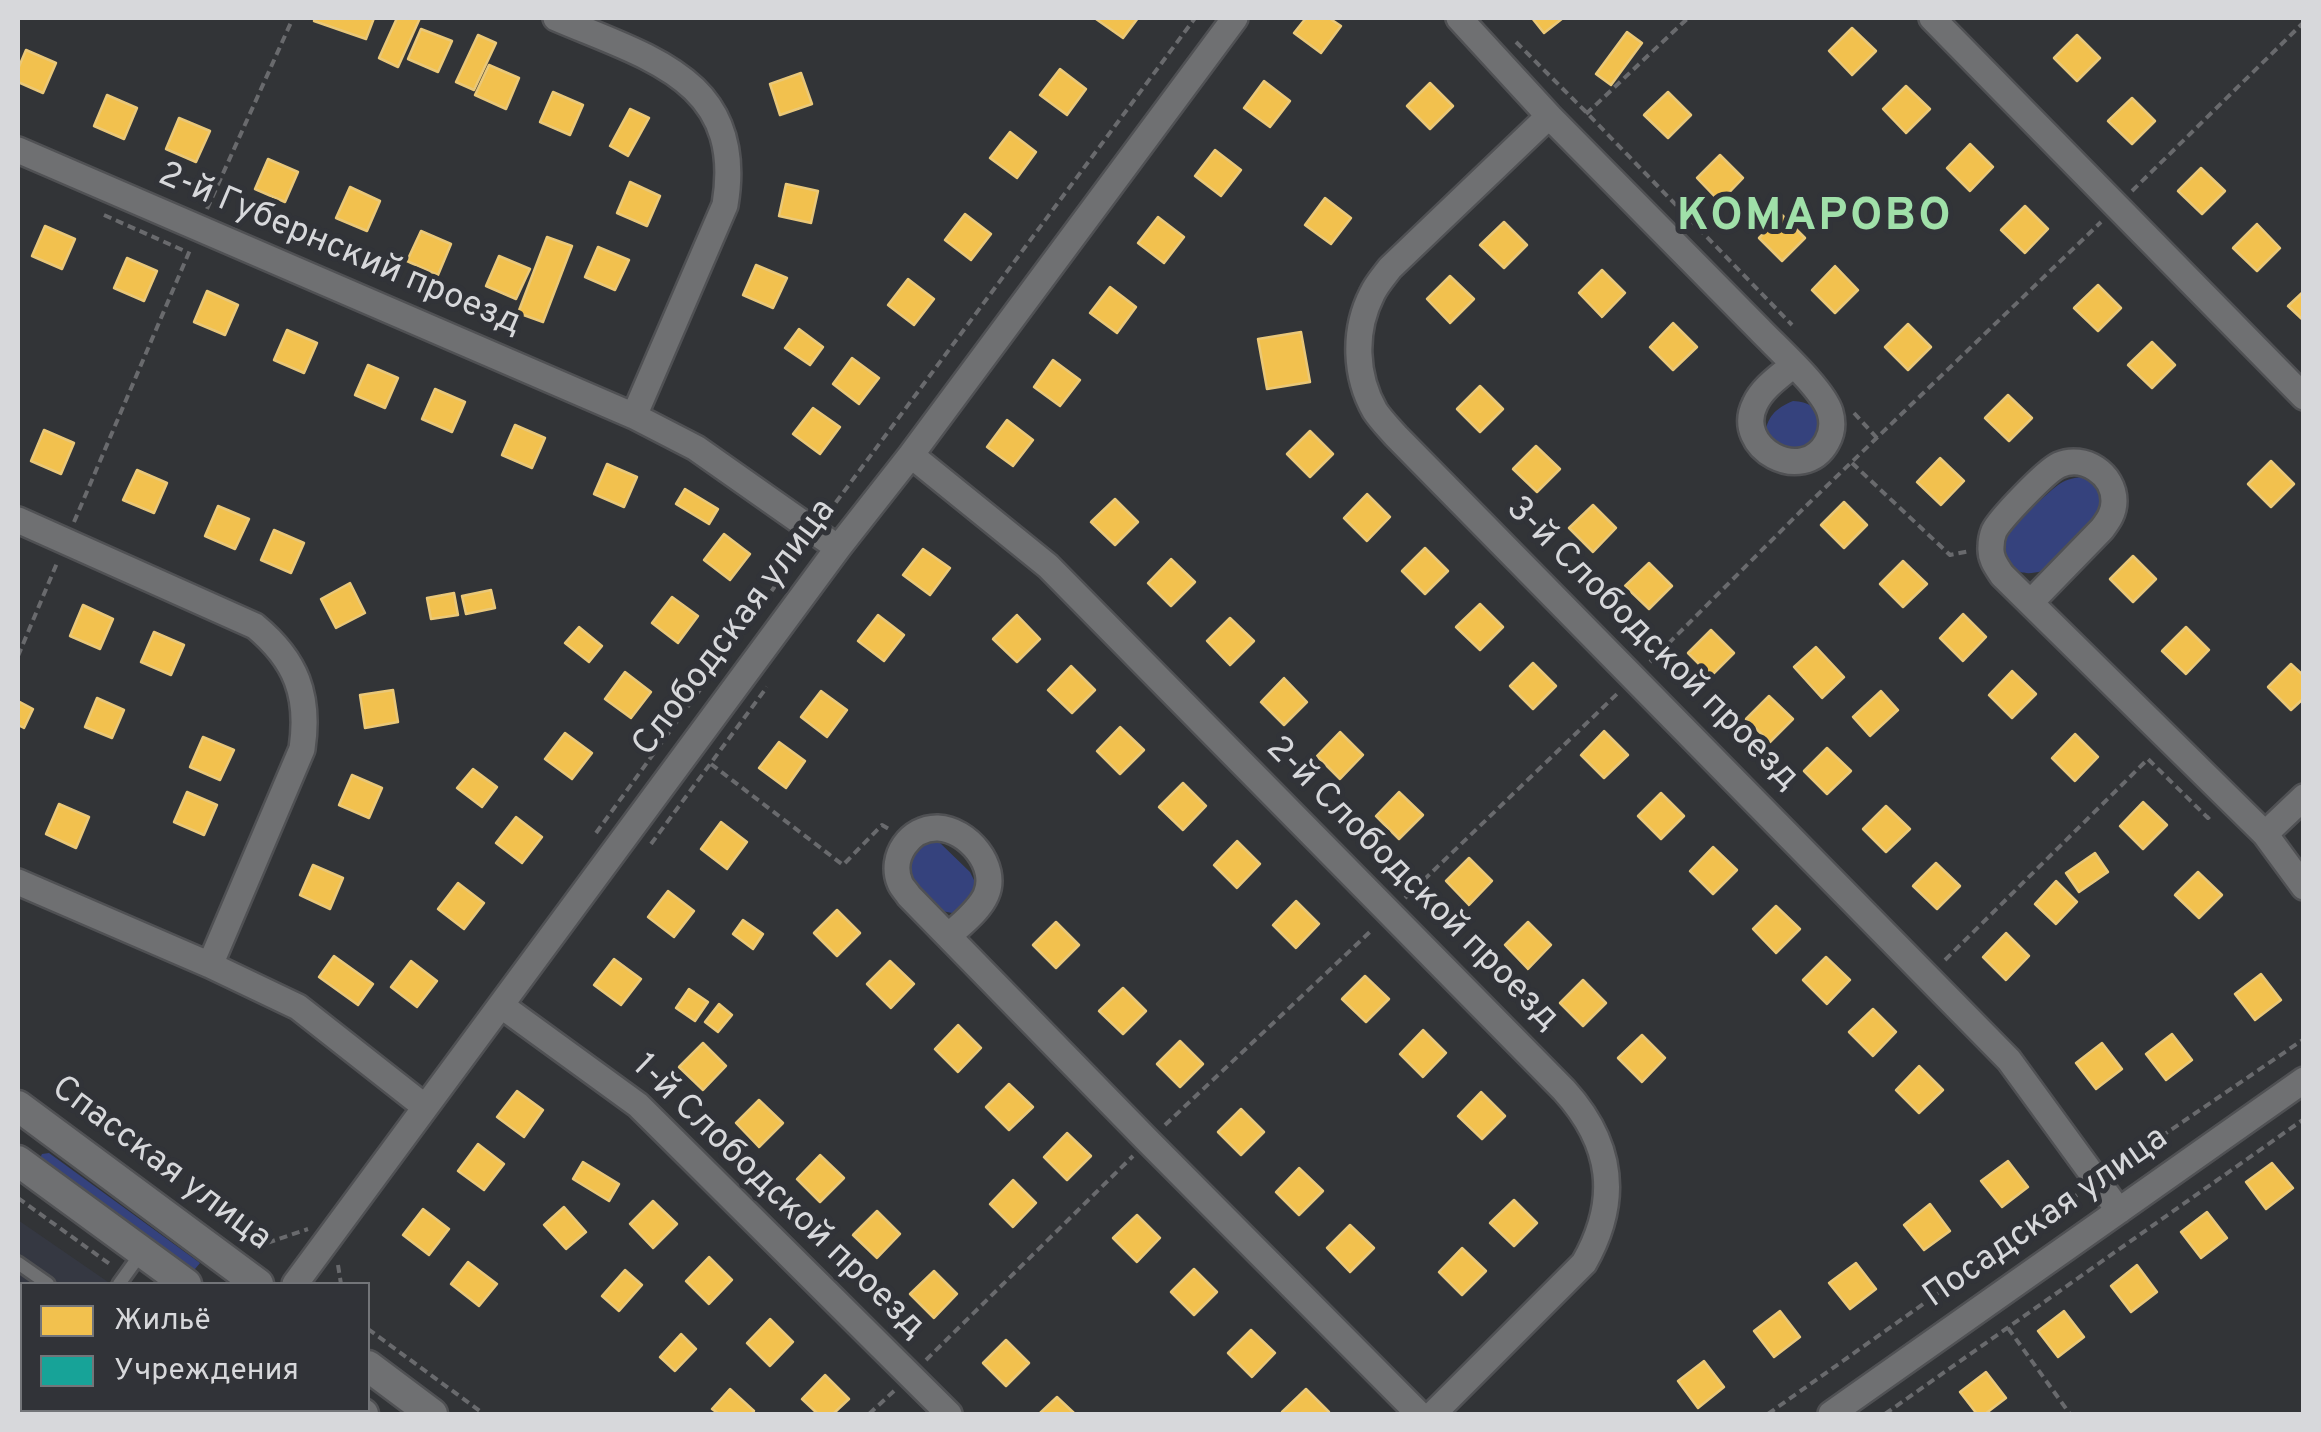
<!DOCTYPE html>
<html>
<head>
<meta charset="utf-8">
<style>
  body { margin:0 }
  #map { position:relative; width:2321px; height:1432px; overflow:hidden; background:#323437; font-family:Overpass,sans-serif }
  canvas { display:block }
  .frame { position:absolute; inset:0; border:20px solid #d7d8db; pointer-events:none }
  .legend { position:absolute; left:20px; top:1282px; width:350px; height:130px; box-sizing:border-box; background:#313338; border:2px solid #737579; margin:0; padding:12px 18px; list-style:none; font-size:30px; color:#d7d8db }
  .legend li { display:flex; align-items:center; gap:20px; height:50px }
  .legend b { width:50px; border:2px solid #737579 }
</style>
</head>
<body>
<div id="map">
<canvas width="2321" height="1432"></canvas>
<div class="frame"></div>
<ul class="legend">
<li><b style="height:28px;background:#f2c14e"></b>Жильё</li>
<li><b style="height:28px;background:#17a398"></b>Учреждения</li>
</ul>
</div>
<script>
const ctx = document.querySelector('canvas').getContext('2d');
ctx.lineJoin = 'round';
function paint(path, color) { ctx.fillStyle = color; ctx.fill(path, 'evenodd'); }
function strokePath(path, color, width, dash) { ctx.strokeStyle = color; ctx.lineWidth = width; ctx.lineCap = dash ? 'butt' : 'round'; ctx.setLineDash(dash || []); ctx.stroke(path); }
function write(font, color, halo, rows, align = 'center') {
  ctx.font = font + ' Overpass,sans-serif'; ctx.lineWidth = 10; ctx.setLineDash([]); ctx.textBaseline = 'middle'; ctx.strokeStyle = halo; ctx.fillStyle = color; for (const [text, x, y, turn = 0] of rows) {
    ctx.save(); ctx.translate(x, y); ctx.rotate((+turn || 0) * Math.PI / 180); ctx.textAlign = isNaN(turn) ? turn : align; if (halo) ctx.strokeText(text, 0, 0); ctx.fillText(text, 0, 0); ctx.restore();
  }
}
const built = new Path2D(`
  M18,1220L111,1284H22V1410H292L299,1414H18Z`);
const green = new Path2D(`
  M1793,401C1809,402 1816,407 1823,421L1821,432L1799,456L1765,437C1766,417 1776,408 1793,401Z
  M2081,477C2136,502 2065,550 2042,571C2031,574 2021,575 2012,567C2006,562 2002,553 2003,545C2006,531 2046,494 2058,485C2065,480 2072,478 2081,477Z
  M924,841L939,842L970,872L975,882L974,895L966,906L952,913L937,910L909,883L906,855Z
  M49,1153L200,1263L190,1275L41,1164L40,1158L42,1154Z
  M48,1410H179L176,1414H44Z`);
const homes = new Path2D(`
  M315,18H374L366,39L314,21Z
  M397,18H420L398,67L379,58Z
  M1097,18H1138L1123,38L1096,19Z
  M1306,18H1329L1341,26L1321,53L1294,33Z
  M1532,18H1563L1544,33Z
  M1852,28L1876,51L1852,75L1829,51Z
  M421,29L452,41L438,72L408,59Z
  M1627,32L1642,43L1611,85L1596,74Z
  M478,35L496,43L474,90L456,82Z
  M2077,35L2100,58L2077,81L2054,58Z
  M26,50L56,63L43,93L18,82V69Z
  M489,65L519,78L506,109L475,95Z
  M1060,69L1086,89L1067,115L1040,95Z
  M801,73L812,104L780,115L770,84Z
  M1264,81L1290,101L1270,127L1244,108Z
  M1430,83L1453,106L1430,129L1407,106Z
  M1906,86L1930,109L1906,133L1883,109Z
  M553,92L583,105L570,135L540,122Z
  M1668,92L1691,115L1668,138L1644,115Z
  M107,95L137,108L124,139L94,126Z
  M2132,98L2155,121L2132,144L2108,121Z
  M630,109L649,118L628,156L610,146Z
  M179,118L210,131L196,162L166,149Z
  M1010,132L1036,152L1017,178L990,158Z
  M1970,144L1993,167L1970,191L1947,168Z
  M1215,150L1241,170L1221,196L1195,176Z
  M1720,155L1743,178L1720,202L1697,178Z
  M268,159L298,172L285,202L255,189Z
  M2201,168L2225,191L2202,214L2178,191Z
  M630,182L660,196L647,226L617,213Z
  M786,184L818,191L811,223L779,216Z
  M350,187L380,201L367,231L336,218Z
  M1325,198L1351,218L1331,244L1305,225Z
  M2025,206L2048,229L2025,253L2001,230Z
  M965,214L991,234L971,260L945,240Z
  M1782,215L1805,238L1782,261L1759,238Z
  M1158,217L1184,237L1164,263L1138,243Z
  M1504,222L1527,245L1504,268L1480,245Z
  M2257,224L2280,248L2257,271L2233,248Z
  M45,226L75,239L62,269L32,256Z
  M421,231L451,244L438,275L407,261Z
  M547,237L572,246L543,322L518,313Z
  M598,247L629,260L615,290L585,277Z
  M499,256L530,269L516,299L486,286Z
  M127,258L157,271L144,301L114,288Z
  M756,265L787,278L773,308L743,295Z
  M1835,266L1858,290L1835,313L1812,290Z
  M1602,270L1625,293L1602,317L1579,293Z
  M1450,276L1474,299L1450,323L1427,299Z
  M908,279L934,299L914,325L888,305Z
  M2098,285L2121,308L2098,331L2074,308Z
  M1110,287L1136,307L1117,333L1090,313Z
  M207,291L238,305L225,335L194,322Z
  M2304,291V321L2288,306Z
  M1673,323L1697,347L1673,370L1650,347Z
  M1908,324L1931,347L1908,370L1885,347Z
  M799,329L823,347L810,365L785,348Z
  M287,330L317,343L304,373L274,360Z
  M1301,332L1310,382L1267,389L1258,339Z
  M2152,342L2175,365L2152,388L2128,365Z
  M852,358L879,378L859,404L833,384Z
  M1053,360L1080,380L1060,406L1034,387Z
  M368,365L398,378L385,408L355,395Z
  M1480,386L1503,409L1480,432L1457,409Z
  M435,389L465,402L452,432L422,419Z
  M2008,395L2032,418L2009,441L1985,418Z
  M813,408L840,427L820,454L793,434Z
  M1007,420L1033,440L1013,466L987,447Z
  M515,425L545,438L532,468L502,455Z
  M44,430L74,443L61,474L31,461Z
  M1310,431L1333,454L1310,477L1287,454Z
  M1536,446L1560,469L1537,492L1513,469Z
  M1940,458L1964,481L1941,505L1917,482Z
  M2271,461L2294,484L2271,507L2248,484Z
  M607,464L637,477L624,507L594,494Z
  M137,470L167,483L154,513L123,500Z
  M685,489L718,509L709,524L676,504Z
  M1367,494L1390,517L1367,541L1344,518Z
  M1115,499L1138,522L1115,545L1091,522Z
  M1844,502L1867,525L1844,548L1821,525Z
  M1593,505L1616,528L1593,552L1569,528Z
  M218,506L249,519L235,549L205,536Z
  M274,530L304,543L291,573L261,560Z
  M724,534L750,554L730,580L704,560Z
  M1425,548L1448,571L1425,594L1402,571Z
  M923,549L950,568L930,595L903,575Z
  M2133,556L2156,579L2133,602L2110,579Z
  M1171,559L1195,582L1171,606L1148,583Z
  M1903,561L1927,584L1903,607L1880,584Z
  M1649,563L1672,586L1649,609L1625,586Z
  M350,583L365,613L336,628L321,599Z
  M491,590L495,608L466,614L462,596Z
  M454,593L458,615L431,619L427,598Z
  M672,597L698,616L678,643L652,623Z
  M1480,604L1503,627L1480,650L1456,627Z
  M83,605L113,619L100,649L70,636Z
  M1963,614L1986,637L1963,661L1940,638Z
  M878,615L904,635L884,661L858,641Z
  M1017,615L1040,639L1017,662L993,639Z
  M1230,618L1254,641L1230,665L1207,641Z
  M579,627L602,646L589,662L565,643Z
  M2186,627L2209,650L2186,674L2162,651Z
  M1711,630L1734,653L1711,676L1688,653Z
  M154,632L184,645L171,675L141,662Z
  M1816,647L1844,677L1822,698L1794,667Z
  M1533,663L1556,686L1533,709L1510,686Z
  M2291,664L2304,676V698L2291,710L2268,687Z
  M1071,666L1095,690L1072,713L1048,690Z
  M2012,671L2036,694L2012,718L1989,695Z
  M625,672L651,692L631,718L605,699Z
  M1284,678L1307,702L1284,725L1261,702Z
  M393,690L398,722L365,728L360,695Z
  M821,691L847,710L827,737L801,717Z
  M1881,691L1898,710L1870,736L1853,717Z
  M1769,696L1793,719L1770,742L1746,719Z
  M97,698L124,710L112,738L85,727Z
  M18,701L33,709L24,728L18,725Z
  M1120,727L1144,750L1120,774L1097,751Z
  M1604,731L1628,755L1604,778L1581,755Z
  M1340,732L1363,755L1340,779L1317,756Z
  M565,733L592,753L572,779L545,759Z
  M2075,734L2098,757L2075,781L2052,758Z
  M203,737L234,750L220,780L190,767Z
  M779,742L805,761L786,788L759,768Z
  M1827,748L1851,771L1827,794L1804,771Z
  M473,769L497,787L482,807L457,788Z
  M352,775L382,788L369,818L339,805Z
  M1183,783L1206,806L1183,830L1159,807Z
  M187,792L217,805L204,835L174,822Z
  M1399,792L1423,815L1399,839L1376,816Z
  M1661,793L1684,816L1661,839L1638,816Z
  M2143,802L2167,825L2143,849L2120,826Z
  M59,804L89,817L76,848L46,834Z
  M1886,806L1910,829L1886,852L1863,829Z
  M516,817L542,837L522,863L496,843Z
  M721,822L747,842L727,869L701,849Z
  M1237,841L1260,864L1237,888L1214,865Z
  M1713,847L1737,870L1713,894L1690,871Z
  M2095,853L2108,872L2079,892L2066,873Z
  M1469,858L1492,881L1469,905L1446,881Z
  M1936,863L1960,886L1937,909L1913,886Z
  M313,865L343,878L330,909L300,895Z
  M2198,872L2222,895L2199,918L2175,895Z
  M2056,881L2077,902L2056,924L2035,904Z
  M458,883L484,903L464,929L438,909Z
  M668,891L694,911L674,937L648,917Z
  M1296,901L1319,924L1296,948L1273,925Z
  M1776,906L1800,929L1776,953L1753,929Z
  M837,910L860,933L837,956L814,933Z
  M743,920L763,934L753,949L733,934Z
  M1056,922L1079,945L1056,968L1033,945Z
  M1528,922L1551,945L1528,969L1505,945Z
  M2006,933L2029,956L2006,980L1983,957Z
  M334,956L373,984L358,1005L319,977Z
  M1826,957L1850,980L1827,1004L1803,980Z
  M614,959L641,979L621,1005L594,985Z
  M411,961L437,981L417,1007L391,987Z
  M890,961L914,984L891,1008L867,984Z
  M2261,974L2281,1000L2255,1020L2235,994Z
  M1365,976L1389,999L1366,1022L1342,999Z
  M1583,980L1606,1003L1583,1026L1560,1003Z
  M1123,988L1146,1011L1123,1034L1099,1011Z
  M689,989L708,1002L695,1021L676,1008Z
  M719,1004L732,1015L718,1032L705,1022Z
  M1873,1009L1896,1032L1873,1056L1849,1032Z
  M958,1025L981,1048L958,1072L935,1049Z
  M1423,1030L1446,1053L1423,1077L1400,1054Z
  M2172,1034L2192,1060L2166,1080L2146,1054Z
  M1642,1035L1665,1058L1642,1082L1618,1058Z
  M1180,1041L1203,1064L1180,1087L1157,1064Z
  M703,1043L726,1066L703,1090L679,1067Z
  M2102,1043L2122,1069L2096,1089L2076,1063Z
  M1919,1066L1943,1090L1919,1113L1896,1090Z
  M1009,1084L1033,1107L1009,1130L986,1107Z
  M517,1091L543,1110L524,1137L497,1117Z
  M1481,1092L1505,1116L1482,1139L1458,1116Z
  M759,1100L783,1123L759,1147L736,1123Z
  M1241,1109L1264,1132L1241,1155L1218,1132Z
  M1067,1133L1091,1156L1067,1180L1044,1157Z
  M478,1144L504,1164L484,1190L458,1171Z
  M820,1155L844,1178L820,1202L797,1179Z
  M2008,1161L2028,1187L2002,1207L1981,1181Z
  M583,1162L619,1184L609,1201L573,1179Z
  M2272,1163L2293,1188L2266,1209L2246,1182Z
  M1299,1168L1323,1191L1299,1215L1276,1192Z
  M1013,1180L1036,1203L1013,1227L990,1204Z
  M1514,1200L1537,1223L1514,1246L1490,1223Z
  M653,1201L677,1224L653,1248L630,1224Z
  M1930,1204L1950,1231L1924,1250L1904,1225Z
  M564,1207L586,1232L566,1249L544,1225Z
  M423,1209L449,1229L429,1255L403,1235Z
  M877,1211L900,1234L877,1258L853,1235Z
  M2207,1212L2227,1238L2201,1258L2181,1232Z
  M1137,1215L1160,1238L1137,1262L1113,1238Z
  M1350,1225L1374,1248L1350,1272L1327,1248Z
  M1462,1248L1486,1271L1462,1295L1439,1272Z
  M709,1257L732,1280L709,1304L686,1281Z
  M468,1262L497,1284L479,1306L451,1284Z
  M1856,1263L1876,1289L1850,1309L1829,1283Z
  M2137,1265L2157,1292L2131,1312L2111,1286Z
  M1194,1269L1217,1292L1194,1315L1171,1292Z
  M625,1270L642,1285L619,1311L602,1296Z
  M934,1271L957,1294L934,1318L910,1294Z
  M1780,1311L1800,1337L1774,1357L1754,1331Z
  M2064,1311L2084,1337L2058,1357L2038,1331Z
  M770,1319L793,1342L770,1366L747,1343Z
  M1251,1330L1275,1353L1252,1377L1228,1353Z
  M681,1334L696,1349L675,1371L660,1357Z
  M1006,1340L1029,1363L1006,1386L983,1363Z
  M1704,1361L1724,1387L1698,1408L1678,1381Z
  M1986,1372L2006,1398L1985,1414H1977L1960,1392Z
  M825,1375L849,1399L833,1414H818L802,1399Z
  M730,1389L754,1411L751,1414H719L712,1409Z
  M1306,1389L1329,1412L1327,1414H1285L1282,1412Z
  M1057,1397L1075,1414H1039Z`);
const public = new Path2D(`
  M18,1310L22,1314V1405L18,1412Z
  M18,1312L22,1316V1392L18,1399Z`);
const path = new Path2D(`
  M1516,42L1587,113L1792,325
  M1586,114L1688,18
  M2132,191L2304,22
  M207,209L293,18
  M104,215L187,252
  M1854,413L1877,438
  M1852,463L1950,555L1970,551
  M828,513L1195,18
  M74,522L190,250
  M18,656L57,563
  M1650,662L1807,505L2101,222
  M711,764L843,865L882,825L889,829
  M596,833L802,549
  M651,844L767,687
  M1405,898L1618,693
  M1945,960L2148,759L2208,818L2212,814
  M1165,1125L1373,929
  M2118,1166L2304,1039
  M18,1198L111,1265
  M255,1247L308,1229
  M338,1265L341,1284
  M2008,1328L2070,1414
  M368,1329L484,1414
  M926,1360L1133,1156
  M313,1410L319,1414
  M869,1414L894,1391
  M1768,1414L2077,1195
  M1885,1414L2304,1119`);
const service = new Path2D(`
  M18,1263L48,1284
  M119,1284L142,1252
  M24,1414L28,1410`);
const minor = new Path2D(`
  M556,18C649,58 746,80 725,205L634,416
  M1459,18L1549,116L1759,329C1777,348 1823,389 1830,412C1833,422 1832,433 1827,442C1803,486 1733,448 1755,404C1762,388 1780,376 1793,365
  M1932,18L2304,397
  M1549,116L1390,268C1384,276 1376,285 1372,294C1353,331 1355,376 1375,411C1381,420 1389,428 1396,436L2009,1060L2119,1211
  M18,150L634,416L696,448L838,548
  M911,455L1048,566L1564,1090C1613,1144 1620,1200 1584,1263L1433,1414
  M18,520L255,626C296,660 310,695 302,749L210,965
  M2031,602L2102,529C2108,521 2114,513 2114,501C2114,474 2084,454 2059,465C2046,471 2000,519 1994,531C1992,536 1991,541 1991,547C1990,558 1996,566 2002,575L2265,834L2304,887
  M2265,834L2304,797
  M18,882L210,965L298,1007L425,1107
  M949,936C961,924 979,911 986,895C999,866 967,829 938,828C910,827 889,857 900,883C902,888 906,891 909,896L1148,1141L1419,1414
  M502,1006L638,1105L949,1414
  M295,1284L838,548L911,455L1235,18
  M1831,1414L2304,1080`);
const tertiary = new Path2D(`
  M18,1106L258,1284
  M18,1161L186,1284
  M368,1366L432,1414
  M356,1410L363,1414`);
const streetNames = [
  ["2-й Губернский проезд",339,251,23],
  ["Слободская улица",736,629,-53],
  ["3-й Слободской проезд",1651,645,45],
  ["2-й Слободской проезд",1411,885,45],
  ["Спасская улица",160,1165,37],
  ["1-й Слободской проезд",777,1198,44],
  ["Посадская улица",2047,1219,-35]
];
const districtNames = [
  ["КОМАРОВО",1815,220]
];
paint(built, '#353842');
paint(green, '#35427d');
paint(homes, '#f2c14e');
strokePath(homes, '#eac878', 2.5);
paint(public, '#17a398');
strokePath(public, '#51b3ac', 2.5);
strokePath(service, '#505154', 18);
strokePath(minor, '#505154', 30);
strokePath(tertiary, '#505154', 35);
strokePath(path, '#696a6d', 4, [8, 5]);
strokePath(service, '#6f7072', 12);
strokePath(minor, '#6f7072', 25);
strokePath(tertiary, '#6f7072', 30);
write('35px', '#d7d8db', '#313338', streetNames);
ctx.letterSpacing = '2.5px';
write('bold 45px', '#a0e0a9', '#313338', districtNames);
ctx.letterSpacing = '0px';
</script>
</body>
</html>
